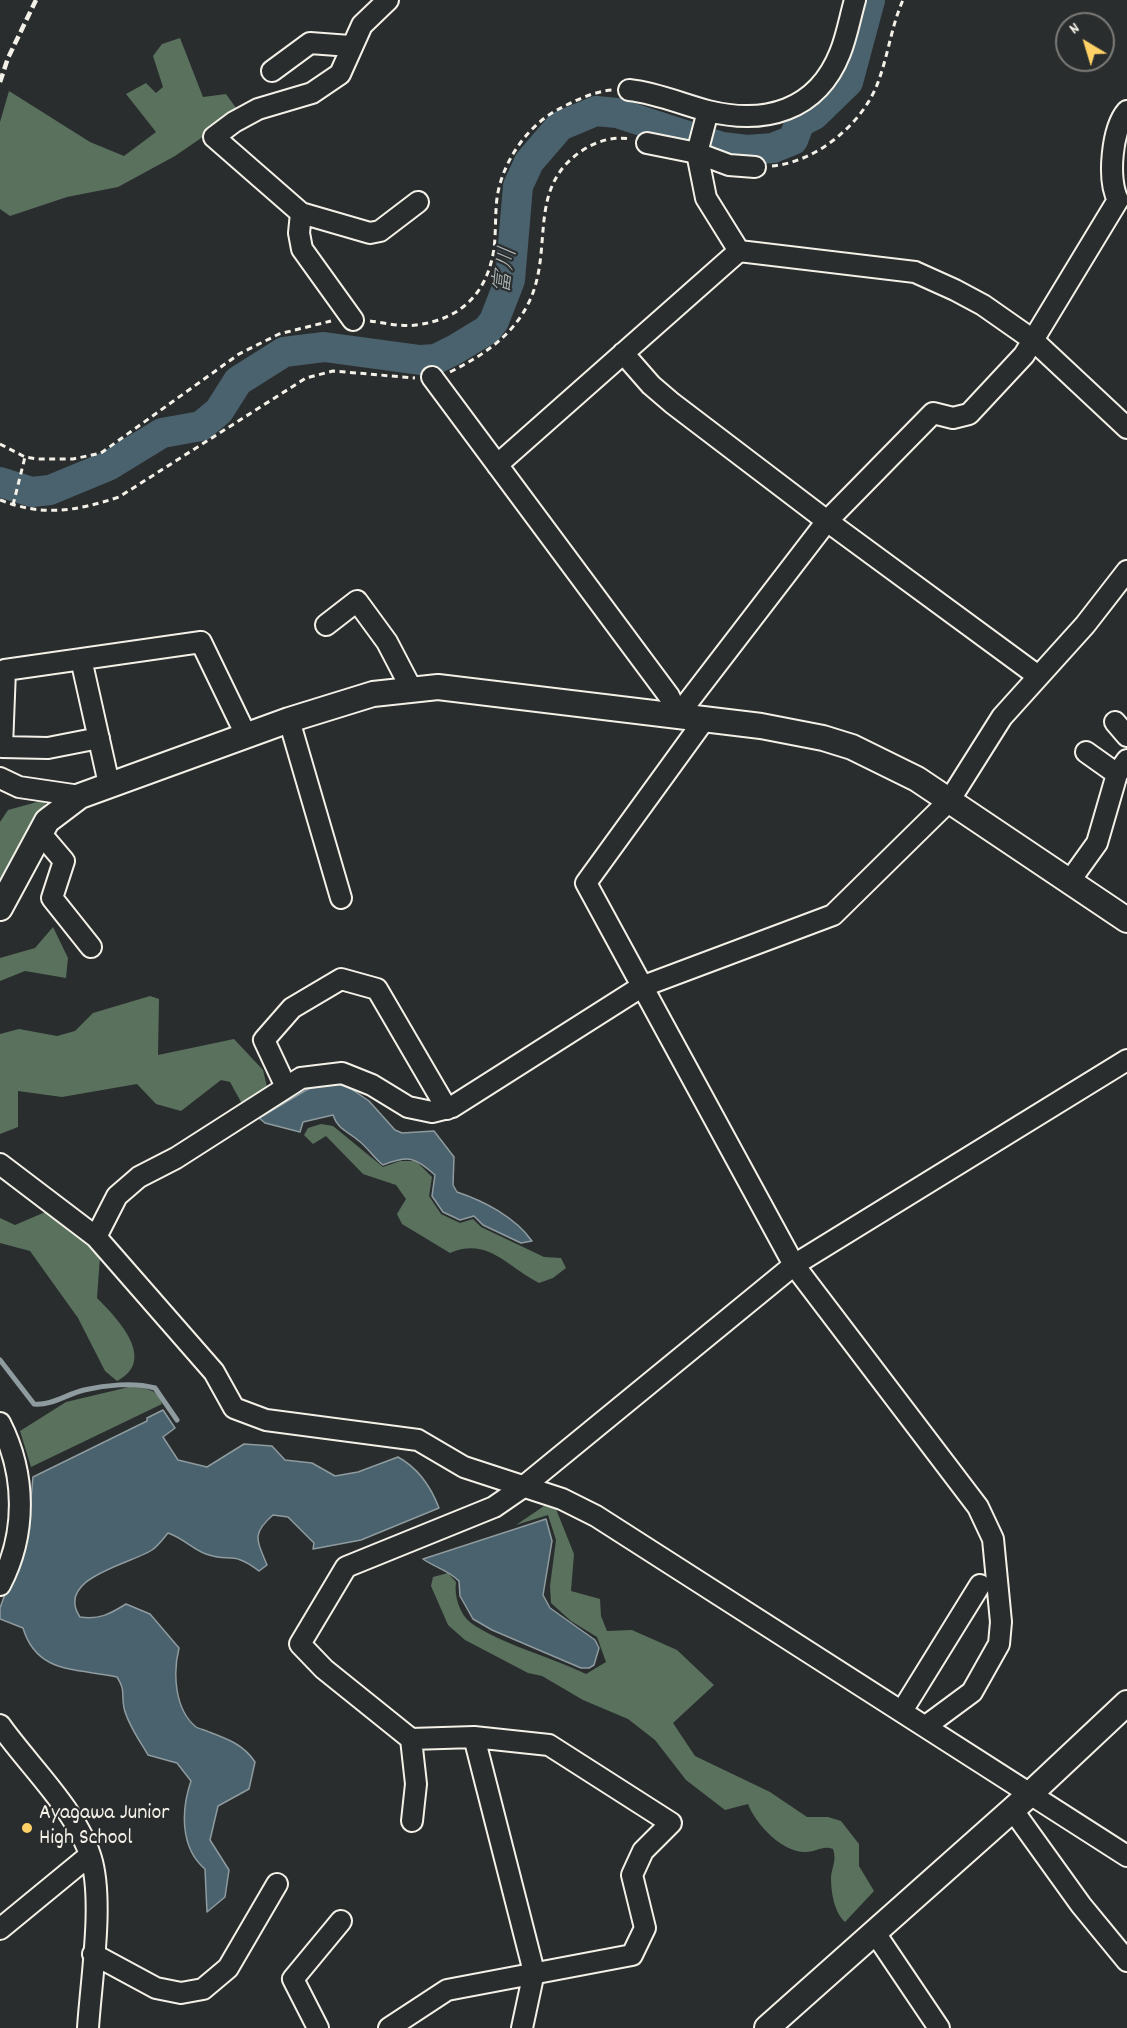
<!DOCTYPE html>
<html>
<head>
<meta charset="utf-8">
<style>
  body { margin:0 }
  #map { position:relative; width:1127px; height:2028px; overflow:hidden; background:#2a2d2e; font-family:Dekko,sans-serif }
  canvas { display:block }
  .north { position:absolute; left:1055px; top:12px; width:60px; height:60px; box-sizing:border-box; background:#2a2d2e; border:2px solid #7b7b78; border-radius:50%; rotate:322deg; font-size:16px; font-weight:700; line-height:24px; text-align:center; color:#f4f1e8 }
  .north::after { content:''; display:block; margin:auto; width:21px; height:27px; background:#ffd166; clip-path:polygon(50% 0,100% 100%,50% 72%,0 100%) }
</style>
</head>
<body>
<div id="map">
<canvas width="1127" height="2028"></canvas>
<div class="north">N</div>
</div>
<script>
const ctx = document.querySelector('canvas').getContext('2d');
ctx.lineJoin = 'round';
function paint(path, color) { ctx.fillStyle = color; ctx.fill(path, 'evenodd'); }
function strokePath(path, color, width, dash) { ctx.strokeStyle = color; ctx.lineWidth = width; ctx.lineCap = dash ? 'butt' : 'round'; ctx.setLineDash(dash || []); ctx.stroke(path); }
function write(font, color, halo, rows, align = 'center') {
  ctx.font = font + ' Dekko,"Klee One",sans-serif'; ctx.lineWidth = 4.5; ctx.setLineDash([]); ctx.textBaseline = 'middle'; ctx.strokeStyle = halo; ctx.fillStyle = color; for (const [text, x, y, turn = 0] of rows) {
    ctx.save(); ctx.translate(x, y); ctx.rotate((+turn || 0) * Math.PI / 180); ctx.textAlign = isNaN(turn) ? turn : align; if (halo) ctx.strokeText(text, 0, 0); ctx.fillText(text, 0, 0); ctx.restore();
  }
}
const green = new Path2D(`
  M180,38L203,97L226,94L239,112L175,156L118,187L67,197L10,216L0,209V122L9,91L90,142L124,156L156,132L126,94L146,83L156,93L163,87L153,56L162,44Z
  M48,799L0,882V822L8,810Z
  M53,927L68,958L66,978L25,971L0,981V958L35,948Z
  M150,996L159,999L158,1055L234,1039L263,1070L268,1091L252,1102H241L230,1082L221,1080L181,1111L156,1104L137,1084L62,1097L18,1091V1127L0,1134V1034L19,1029L57,1036L75,1031L93,1013Z
  M321,1124L333,1126L383,1167L400,1161H416L432,1177L429,1196L441,1214L460,1223L473,1219L481,1227L544,1257L561,1258L566,1268L553,1278L539,1283C506,1266 488,1237 450,1253L402,1224L397,1214L406,1199L396,1185L363,1174L326,1136L313,1144L304,1135L308,1128Z
  M50,1210L100,1257L97,1298C117,1318 158,1360 117,1381L105,1371L78,1318L30,1251L0,1243V1218L15,1225Z
  M129,1387C144,1388 158,1388 162,1404L31,1467L20,1431L66,1402Z
  M544,1506L556,1509L574,1554L571,1591L600,1599L601,1616L607,1631L632,1630L677,1650L714,1685L673,1723L695,1756L770,1792L807,1817H828L841,1821L859,1844V1866L874,1891L845,1922C834,1912 831,1892 831,1877C832,1866 837,1861 833,1849C822,1845 817,1852 806,1852C783,1853 756,1825 748,1804L725,1810L686,1780L655,1740L628,1719L583,1700L542,1676L528,1673L465,1640L448,1625L431,1586L433,1577L448,1573L456,1582C454,1595 459,1614 471,1623C499,1643 553,1658 586,1674L606,1662L597,1637L571,1621L551,1603L550,1586L556,1540L548,1515L516,1525Z`);
const water = new Path2D(`
  M326,1083L347,1086L369,1101L395,1130L402,1133L434,1131L454,1157L453,1185L457,1192C484,1201 515,1217 532,1241L521,1243L483,1225L474,1216L460,1220L443,1212L432,1196L435,1175C415,1157 409,1155 383,1165C374,1158 368,1148 359,1141C348,1131 338,1130 333,1115L303,1122L300,1132L265,1123L259,1118L308,1089Z
  M163,1410L175,1428L163,1437L178,1460L207,1467L244,1444L272,1446L285,1460L312,1463L335,1476L358,1472L398,1457C418,1468 431,1487 439,1508L361,1540L313,1549L314,1543L288,1517L273,1515C251,1534 257,1540 267,1565L259,1571C232,1550 230,1563 206,1554C194,1550 183,1538 168,1533C163,1539 158,1546 152,1550C131,1564 54,1578 80,1617C99,1620 110,1614 126,1604L150,1614L179,1648C173,1672 174,1709 196,1727C199,1729 206,1730 209,1732C228,1739 244,1745 255,1762L249,1789L218,1806L210,1840L229,1870L225,1897L207,1912L205,1869C180,1848 181,1810 191,1781L177,1763L148,1755C140,1741 128,1725 124,1708C121,1693 126,1691 117,1677C78,1668 37,1675 23,1628L0,1619V1608L28,1531L33,1477L147,1421V1418Z
  M546,1519L552,1541L543,1595L550,1608L595,1640L599,1648L594,1665L589,1668H581L492,1630L473,1619L460,1596L459,1581C448,1570 436,1568 423,1559Z`);
const stream = new Path2D(`
  M0,1360L34,1404C51,1406 67,1394 84,1390C105,1385 134,1382 155,1388L177,1420`);
const river = new Path2D(`
  M0,482L32,492L50,490L108,466L162,433L201,426L219,411L238,381L284,352L324,347L420,360L436,359L454,350L487,330L494,321L510,280L518,186L529,162L560,126L596,111L617,113L722,147L747,150L773,148L793,140L800,122L814,115L848,82L870,0`);
const path = new Path2D(`
  M772,166C816,162 861,125 877,85C888,57 891,27 903,0
  M370,321C385,323 402,327 416,325C462,319 487,293 494,249C496,232 495,215 497,198C502,163 526,127 557,110C574,101 594,91 613,90
  M450,372C484,355 514,335 530,300C554,247 526,187 583,150C597,141 614,136 630,139
  M0,444L25,457L38,459H73L101,453L239,354L279,334L331,321
  M0,500C44,517 76,511 119,497L306,378L333,371L415,378
  M13,505L25,457`);
const minor = new Path2D(`
  M388,0L362,25L340,74L312,93L258,109L234,122L214,137L301,213L370,233L380,231L418,202
  M272,71L310,43L350,46
  M629,90C657,93 681,104 708,111C765,125 817,111 840,53C847,36 850,17 855,0
  M708,111L697,153L706,198L739,251
  M647,143L697,153L729,165L755,167
  M301,213L299,233L302,249L353,320
  M623,353L651,385L672,403L827,521L1038,676
  M432,377L669,696L678,715L827,521L933,413L953,418L969,414L1024,355L1118,200C1107,180 1112,128 1127,111
  M497,465L739,251L915,272L955,290L983,305L1033,340L1127,428
  M326,625L357,601L387,642L411,688
  M81,659L109,784
  M705,719L586,883L794,1265L978,1507L993,1539L1001,1622L999,1644L972,1692L926,1726
  M289,720L341,898
  M1115,722L1127,736
  M99,738L48,748L2,747L5,670L201,642L246,735
  M1086,752L1117,774
  M0,778L19,787L80,796
  M41,834L64,861L52,898L91,947
  M1069,882L1097,843L1117,774L1127,760
  M286,1087L264,1040L292,1008L341,979L377,989L447,1109
  M0,1164L96,1237L214,1372L234,1408L266,1420L418,1440L464,1467L562,1499L596,1516L1127,1856
  M96,1237L117,1196L139,1177L176,1158L301,1078L342,1073L372,1085L408,1107L432,1112L452,1107L641,987L833,915L949,801L1002,717L1085,625L1127,571
  M0,1423C26,1474 27,1534 0,1585
  M902,1711L980,1585
  M0,1725C28,1765 77,1810 91,1858C104,1901 91,1981 88,2028
  M474,1737L534,1972L522,2028
  M411,1739L416,1784L412,1821
  M1012,1809L1081,1905L1127,1961
  M0,1929L90,1855
  M875,1933L939,2028
  M93,1954L156,1988L181,1993L203,1989L228,1968L277,1884
  M318,2028L293,1979L341,1921
  M389,2028L447,1990L632,1955L645,1928L632,1875L643,1851L671,1823L549,1745L474,1737L411,1739L324,1669L300,1644L346,1567L494,1507L523,1487L794,1265L1127,1060`);
const tertiary = new Path2D(`
  M0,908L47,821L80,796L289,720L373,694L438,687L761,726L823,738L852,747L917,779L1127,920
  M767,2028L1029,1795L1127,1703`);
const rail = new Path2D(`
  M0,82L8,58L36,0`);
const markers = [
  [27,1828,6,"#ffd166"]
];
const poiNames = [
  ["Ayagawa Junior",39,1815],
  ["High School",39,1840]
];
const waterNames = [
  ["富川",508,271,-81]
];
paint(green, '#59715d');
paint(water, '#4a626e');
strokePath(water, '#8e9b9f', 1.5);
strokePath(stream, '#8e9b9f', 5);
strokePath(river, '#4a626e', 30);
strokePath(minor, '#f4f1e8', 24);
strokePath(tertiary, '#f4f1e8', 28);
strokePath(path, '#f4f1e8', 3, [6, 4.5]);
strokePath(minor, '#2a2d2e', 20);
strokePath(tertiary, '#2a2d2e', 24);
strokePath(rail, '#f4f1e8', 4.5, [9, 4.5]);
for (const [x, y, r, color] of markers) { const dot = new Path2D(); dot.arc(x, y, r, 0, 2 * Math.PI); ctx.fillStyle = color; ctx.fill(dot); strokePath(dot, '#2a2d2e', 2); }
write('22px', '#f4f1e8', '#2a2d2e', poiNames, 'left');
write('italic 24px', '#b0b8b7', '#2a2d2e', waterNames);
</script>
</body>
</html>
